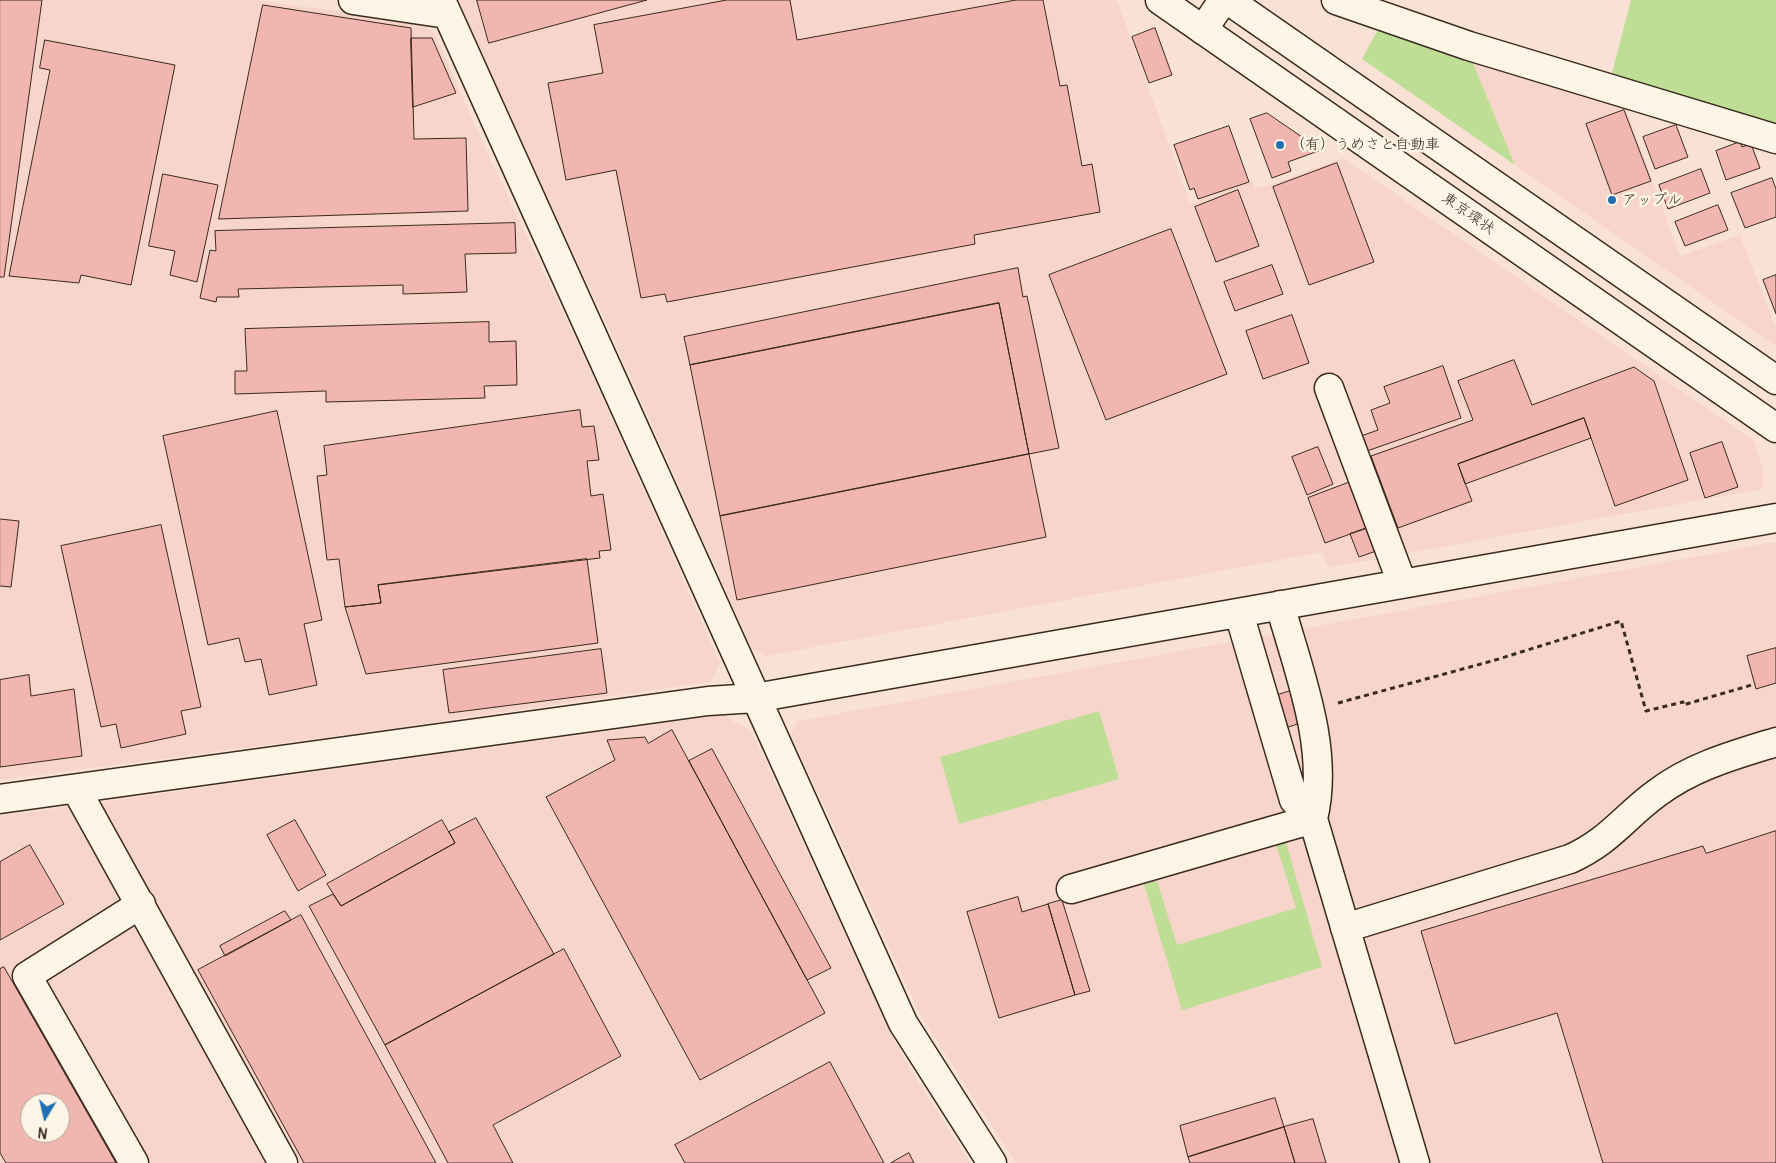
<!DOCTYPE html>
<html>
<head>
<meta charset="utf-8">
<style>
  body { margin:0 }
  #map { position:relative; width:1776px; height:1163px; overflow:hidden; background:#f9e2d5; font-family:Pangolin,sans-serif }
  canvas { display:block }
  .north { position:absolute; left:20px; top:1093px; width:50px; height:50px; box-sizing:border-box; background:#fcf5e5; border:1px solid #afa495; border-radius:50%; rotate:189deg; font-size:14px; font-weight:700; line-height:20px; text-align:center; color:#3b2a1e }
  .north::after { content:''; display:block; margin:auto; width:18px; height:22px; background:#1f6fb2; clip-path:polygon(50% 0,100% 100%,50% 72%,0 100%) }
</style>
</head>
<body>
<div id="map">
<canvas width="1776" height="1163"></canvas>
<div class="north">N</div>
</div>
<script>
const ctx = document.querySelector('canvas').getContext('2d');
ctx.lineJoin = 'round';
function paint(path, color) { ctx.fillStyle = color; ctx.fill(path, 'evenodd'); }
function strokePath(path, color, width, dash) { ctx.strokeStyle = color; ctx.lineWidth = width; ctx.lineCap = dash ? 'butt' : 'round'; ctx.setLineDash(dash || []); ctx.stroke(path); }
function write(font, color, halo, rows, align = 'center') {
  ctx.font = font + ' Pangolin,"Klee One",sans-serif'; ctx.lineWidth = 5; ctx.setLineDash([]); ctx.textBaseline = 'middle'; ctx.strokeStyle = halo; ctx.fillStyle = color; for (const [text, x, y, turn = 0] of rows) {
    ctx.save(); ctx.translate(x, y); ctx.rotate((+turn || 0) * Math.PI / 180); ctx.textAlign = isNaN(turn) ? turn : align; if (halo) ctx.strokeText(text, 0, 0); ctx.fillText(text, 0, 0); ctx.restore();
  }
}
const built = new Path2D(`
  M0,0H256L421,23L435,34L487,152L599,389L720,663L711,682L359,733L0,780Z
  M458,0H1114L1118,3L1190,203L1253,181L1255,188L1266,186L1343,158L1753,440L1762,465L1763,489L1408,553L1401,551L1378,559L1328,567L1322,552L766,656L752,649L604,318L531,163Z
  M1468,51L1622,98L1680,256L1740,235L1776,328V346L1515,165Z
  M1776,542V1163H1016L920,1015L791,734L798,721Z
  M723,715L752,732L890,1032L913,1074L970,1163H0V816ZM30,1103H60V1133H30Z`);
const green = new Path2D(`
  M1631,0H1776V132L1610,81Z
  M1382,22L1468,51L1515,165L1362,59Z
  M1099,711L1119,779L959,824L940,757Z
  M1286,842L1322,967L1182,1010L1144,884L1157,881L1177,945L1296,908L1276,844Z`);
const building = new Path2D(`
  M0,0H42L4,277H0Z
  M477,0H647L489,43Z
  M727,0H790L797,40L1016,0H1043L1060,86L1067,85L1082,166L1092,164L1100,212L974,235L975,244L667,302L665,294L641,298L616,170L566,180L548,83L603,73L594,25Z
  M263,5L411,28L414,139L466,138L468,211L219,219Z
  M1155,28L1172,75L1149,83L1132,37Z
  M411,38H432L456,93L413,107Z
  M45,40L175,65L131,285L81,275L79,283L9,276L50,70L40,68Z
  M1624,110L1651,181L1612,195L1586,124Z
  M1267,113L1321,150L1288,162L1291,171L1272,178L1250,119Z
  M1676,125L1688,157L1655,169L1643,137Z
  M1229,126L1249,182L1198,199L1194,188L1190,190L1174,145Z
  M1740,142L1742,147L1751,144L1760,168L1726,180L1716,151Z
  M1337,163L1374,262L1309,285L1273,187Z
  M1701,169L1710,193L1668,209L1659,185Z
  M163,174L218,185L197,282L170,275L175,251L149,246Z
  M1772,178L1776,189V217L1745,228L1731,193Z
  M1238,190L1259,246L1216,262L1195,207Z
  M1718,205L1728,230L1685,246L1675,222Z
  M515,223L516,253L465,254L467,292L403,294V285L238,289L239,297H217L216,302L200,298L210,250L216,251L215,231Z
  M1171,229L1227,374L1106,420L1049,275Z
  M1272,265L1283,294L1235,311L1224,282Z
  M1018,268L1023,297L1027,296L1059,448L1029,454L999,303L690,365L684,337Z
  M1776,275V314L1763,280Z
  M999,303L1029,454L720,516L690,365Z
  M1292,315L1309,363L1263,379L1246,331Z
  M489,322V342L516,341L517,385L484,386L485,398L326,402V391L235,394V371H247L245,329Z
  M1514,360L1532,405L1634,367L1654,381L1688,480L1615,506L1584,418L1458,464L1472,501L1398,528L1371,456L1473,420L1458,381Z
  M1443,366L1461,418L1367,451L1361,436L1378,430L1371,410L1390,403L1384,387Z
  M580,410L582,427L594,426L599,460L587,461L591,496L603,494L611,550L599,551L600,558L378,585L381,603L345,607L339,559L327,560L317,476L327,475L324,446Z
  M277,411L322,620L304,624L317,685L269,695L261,659L245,662L239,638L208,645L163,436Z
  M1584,418L1591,438L1465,484L1458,464Z
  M1722,442L1738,487L1705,498L1690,453Z
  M1318,447L1333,484L1307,495L1292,457Z
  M1029,454L1046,537L737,600L720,516Z
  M1353,481L1370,527L1325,543L1308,498Z
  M0,519L19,521L11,587L0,586Z
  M161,525L201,707L181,711L186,734L121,748L116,724L101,727L61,546Z
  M1370,527L1379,550L1359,557L1350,534Z
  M587,559L598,643L366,674L345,607L381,603L378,585Z
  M1776,648V683L1756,689L1747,656Z
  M601,649L607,693L449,713L443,670Z
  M29,675L31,696L74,689L82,756L0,767V680Z
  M1294,690L1304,722L1282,729L1271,697Z
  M672,730L825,1013L700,1080L546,797L615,760L607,740L645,737L648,743Z
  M712,749L831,968L807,980L689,761Z
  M476,818L554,954L385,1045L309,906L333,894L341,906L455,843L449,832Z
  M295,820L326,875L298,891L267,835Z
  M442,820L455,843L341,906L327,884Z
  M1776,831V1163H1603L1557,1013L1455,1044L1421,931L1703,846L1706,853Z
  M30,845L64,904L0,940V862Z
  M1018,897L1022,912L1048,904L1075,995L999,1018L967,912Z
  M1062,900L1090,991L1075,995L1048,904Z
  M285,911L291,920L225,956L220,946Z
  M301,915L436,1163H304L198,970Z
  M564,949L621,1056L493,1125L513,1163H448L385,1045Z
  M4,967L116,1163H6L0,1153V969ZM30,1103H60V1133H30Z
  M830,1062L884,1163H685L675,1145Z
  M1275,1098L1284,1127L1188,1157L1180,1126Z
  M1313,1119L1326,1163H1295L1284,1127Z
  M1284,1127L1295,1163H1190L1188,1157Z
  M909,1153L914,1163H891Z`);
const path = new Path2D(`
  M1338,703L1492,661L1621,621L1646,711L1683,702V705L1755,684`);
const minor = new Path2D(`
  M353,0L447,14
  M441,0L903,1023L992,1163
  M1336,0L1469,46L1776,139
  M1203,30L1223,0
  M1329,388L1402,583
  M1280,605C1299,673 1330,749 1313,819
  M1239,613L1294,800L1313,819L1415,1163
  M76,789L283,1163
  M0,799L708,701L755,698L1776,518
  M1071,889L1313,819
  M1345,928L1570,859C1610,841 1624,817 1657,793C1693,766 1734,755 1776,742
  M134,1163L27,976L141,904`);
const highway = new Path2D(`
  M1160,0L1776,428
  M1228,0L1776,380`);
const markers = [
  [1280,145,5,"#1f6fb2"],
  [1612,200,5,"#1f6fb2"]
];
const poiNames = [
  ["（有）うめさと自動車",1290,145],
  ["アップル",1622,200]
];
const streetNames = [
  ["東京環状",1468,214,35]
];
paint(built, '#f7d5ca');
paint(green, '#bedd95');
paint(building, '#f1b6af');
strokePath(building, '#3b2a1e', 1);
strokePath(minor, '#3b2a1e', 31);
strokePath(highway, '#3b2a1e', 31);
strokePath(path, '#3b2a1e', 3, [5, 4]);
strokePath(minor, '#fcf5e5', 28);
strokePath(highway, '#fcf5e5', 28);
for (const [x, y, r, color] of markers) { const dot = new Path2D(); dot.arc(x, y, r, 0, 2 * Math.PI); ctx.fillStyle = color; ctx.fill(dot); strokePath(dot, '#fcf5e5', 2); }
write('15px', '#3b2a1e', '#fcf5e5', poiNames, 'left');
write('15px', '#3b2a1e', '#fcf5e5', streetNames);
</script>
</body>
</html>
